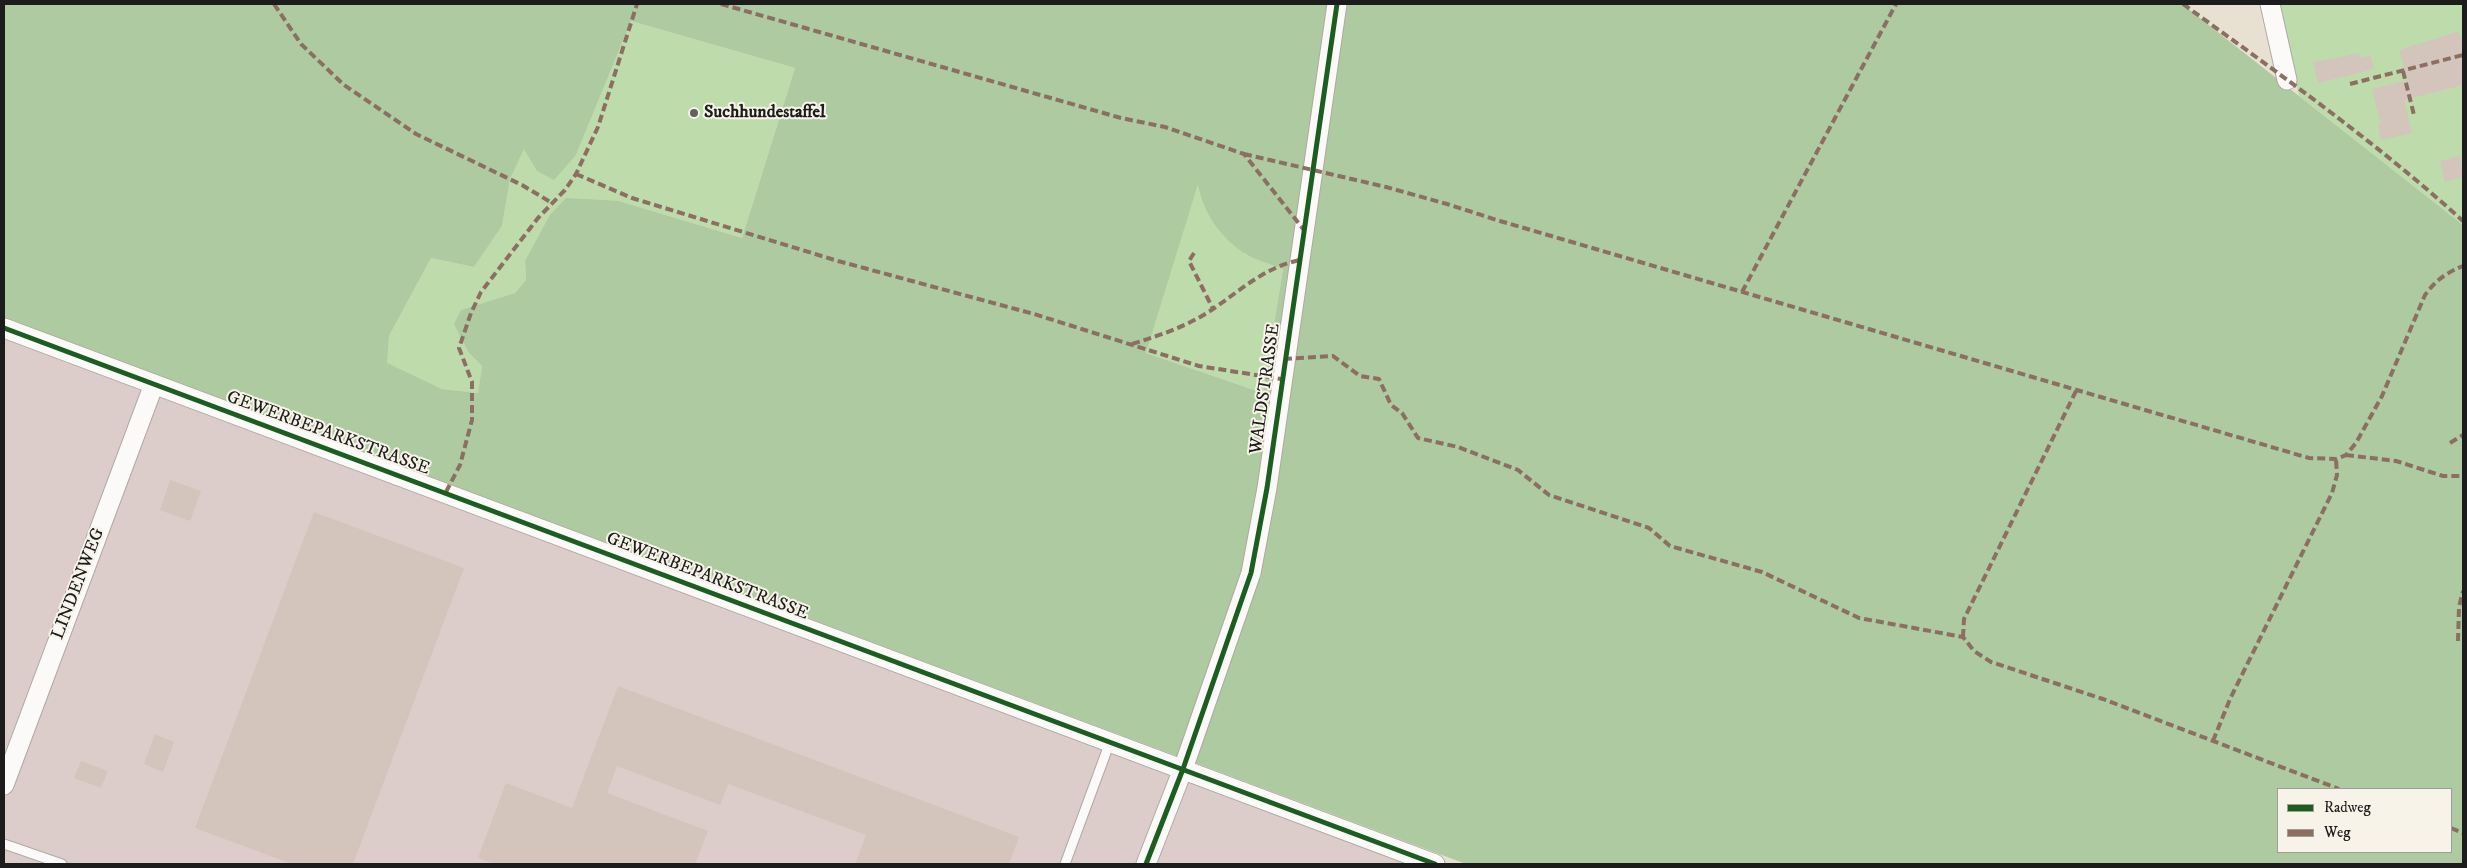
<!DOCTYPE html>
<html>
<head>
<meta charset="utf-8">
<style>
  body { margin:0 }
  #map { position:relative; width:2467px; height:868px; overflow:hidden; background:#e8e0d1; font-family:"IM FELL DW Pica",serif }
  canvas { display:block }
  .frame { position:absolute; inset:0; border:5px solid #1c1c1c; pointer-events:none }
  .legend { position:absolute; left:2277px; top:788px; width:175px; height:65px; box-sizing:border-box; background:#f7f3e8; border:1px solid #9f9d96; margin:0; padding:6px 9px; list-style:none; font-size:15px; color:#1c1c1c }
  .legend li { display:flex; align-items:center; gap:10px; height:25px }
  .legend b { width:25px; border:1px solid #9f9d96 }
</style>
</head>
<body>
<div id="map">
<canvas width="2467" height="868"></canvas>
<div class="frame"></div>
<ul class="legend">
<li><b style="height:6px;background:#1b5e20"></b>Radweg</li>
<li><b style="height:6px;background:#8d6e63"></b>Weg</li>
</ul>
</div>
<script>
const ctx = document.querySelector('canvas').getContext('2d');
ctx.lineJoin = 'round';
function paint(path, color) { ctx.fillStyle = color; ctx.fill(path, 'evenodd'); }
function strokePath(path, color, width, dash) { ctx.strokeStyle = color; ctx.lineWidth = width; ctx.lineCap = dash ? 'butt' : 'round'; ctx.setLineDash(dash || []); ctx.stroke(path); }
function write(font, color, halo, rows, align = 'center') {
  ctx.font = font + ' "IM FELL DW Pica",serif'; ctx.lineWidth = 4; ctx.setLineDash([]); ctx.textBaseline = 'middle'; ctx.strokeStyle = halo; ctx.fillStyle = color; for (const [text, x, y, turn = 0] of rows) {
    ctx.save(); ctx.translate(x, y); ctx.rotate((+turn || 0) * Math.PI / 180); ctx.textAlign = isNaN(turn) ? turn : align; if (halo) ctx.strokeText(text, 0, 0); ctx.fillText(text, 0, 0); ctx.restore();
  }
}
const industrial = new Path2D(`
  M4,318L1412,844L1408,864H4Z`);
const green = new Path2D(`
  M2278,4H2463V225L2299,96Z
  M631,21L795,68L742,238L619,201L525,261L526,280L515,293L462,310L469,353L482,366L478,393L442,389L386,364L389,336L431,258L474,267L502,226L510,179L524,148L576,155Z
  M1198,182L1245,254L1283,269L1263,393L1146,353Z`);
const forest = new Path2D(`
  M4,4H2182L2463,225V864H1466L4,318ZM631,21L795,68L742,238L619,201L566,198L550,215L525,261L526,280L515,293L461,310L454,324L469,353L482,366L478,393L442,389L387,363L389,336L431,258L474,267L502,226L510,179L524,149L537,171L554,180L576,155ZM1198,184C1203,212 1219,236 1244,253C1255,260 1271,264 1283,269L1263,393L1146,353ZM2278,789H2451V852H2278Z`);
const building = new Path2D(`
  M2459,31L2463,44V85L2404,100L2412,133L2381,140L2378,125L2381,124L2372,89L2408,80L2399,50Z
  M2360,53L2361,58L2370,55L2374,69L2318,83L2313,62Z
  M2460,156L2463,177L2445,182L2440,161Z
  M170,480L201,491L190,521L160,510Z
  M314,512L464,568L353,864H292L195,828Z
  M618,686L1019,837L1009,864H855L866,835L728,784L720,805L617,766L607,793L708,831L695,864H494L478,858L506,783L572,808Z
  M155,734L174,742L163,772L144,764Z
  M81,761L108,771L101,788L74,778Z`);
const service = new Path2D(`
  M4,844L62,864
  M1065,864L1110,742`);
const minor = new Path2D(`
  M2270,4L2287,80
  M4,328L1435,864
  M4,785L154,384
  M1146,864L1183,769L1251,573L1267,488L1337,4`);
const quiet = new Path2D(`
  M274,4L301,44L344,85L416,134L522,185L552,203
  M721,4L1121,118L1165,127L1244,154L1304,230
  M2183,4C2278,73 2376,142 2463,221
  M2403,71L2414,115
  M2350,84L2463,55
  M1244,154L1386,187L1447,204L1500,221L2309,458L2336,459L2346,455L2356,443L2382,396L2425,295C2436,280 2446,273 2463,266
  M576,174L632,198L838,261L1034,314L1199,366L1281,379
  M1194,253L1189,261L1213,309
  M1742,292L1896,4
  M1132,344C1161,335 1188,326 1213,309C1241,290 1265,267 1300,260
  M1284,359L1333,356L1360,376L1379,379L1391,405L1402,413L1418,438L1458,447L1518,470L1549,495L1649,528L1670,546L1762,572L1859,618L1963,637L1974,651L1991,662L2103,699L2339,789
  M2450,443L2463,435
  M2346,455L2396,461L2443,476H2463
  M446,492L460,465L472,420V382L459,348L471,313L481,292L538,218L565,190L576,174L598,127L637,4
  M1963,637L1964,619L2076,391
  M2458,641L2459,607L2463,591
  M2213,741L2230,699L2332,493L2337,475L2336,459
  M2451,828L2463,833`);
const cycleway = new Path2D(`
  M4,328L1435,864
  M1146,864L1183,769L1251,573L1267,488L1337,4`);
const markers = [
  [694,113,5,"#63615b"]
];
const poiNames = [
  ["Suchhundestaffel",704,113]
];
const streetNames = [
  ["WALDSTRASSE",1266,389,-82],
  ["GEWERBEPARKSTRASSE",328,434,20],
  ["GEWERBEPARKSTRASSE",707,577,21],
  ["LINDENWEG",79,584,-69]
];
paint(industrial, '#dccdcb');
paint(green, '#bedbab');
paint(forest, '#adcaa0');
paint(building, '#d3c4bc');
strokePath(service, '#afaaa0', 11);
strokePath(minor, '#afaaa0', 21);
strokePath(service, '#fcfaf8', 9);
strokePath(minor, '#fcfaf8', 19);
strokePath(quiet, '#8d6e63', 4, [8, 4]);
strokePath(cycleway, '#1b5e20', 5);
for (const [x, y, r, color] of markers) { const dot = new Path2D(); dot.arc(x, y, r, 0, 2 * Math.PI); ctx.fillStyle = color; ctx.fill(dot); strokePath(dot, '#f7f3e8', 2); }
write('bold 18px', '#1c1c1c', '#f7f3e8', poiNames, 'left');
write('18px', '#1c1c1c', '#f7f3e8', streetNames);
</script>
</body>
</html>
